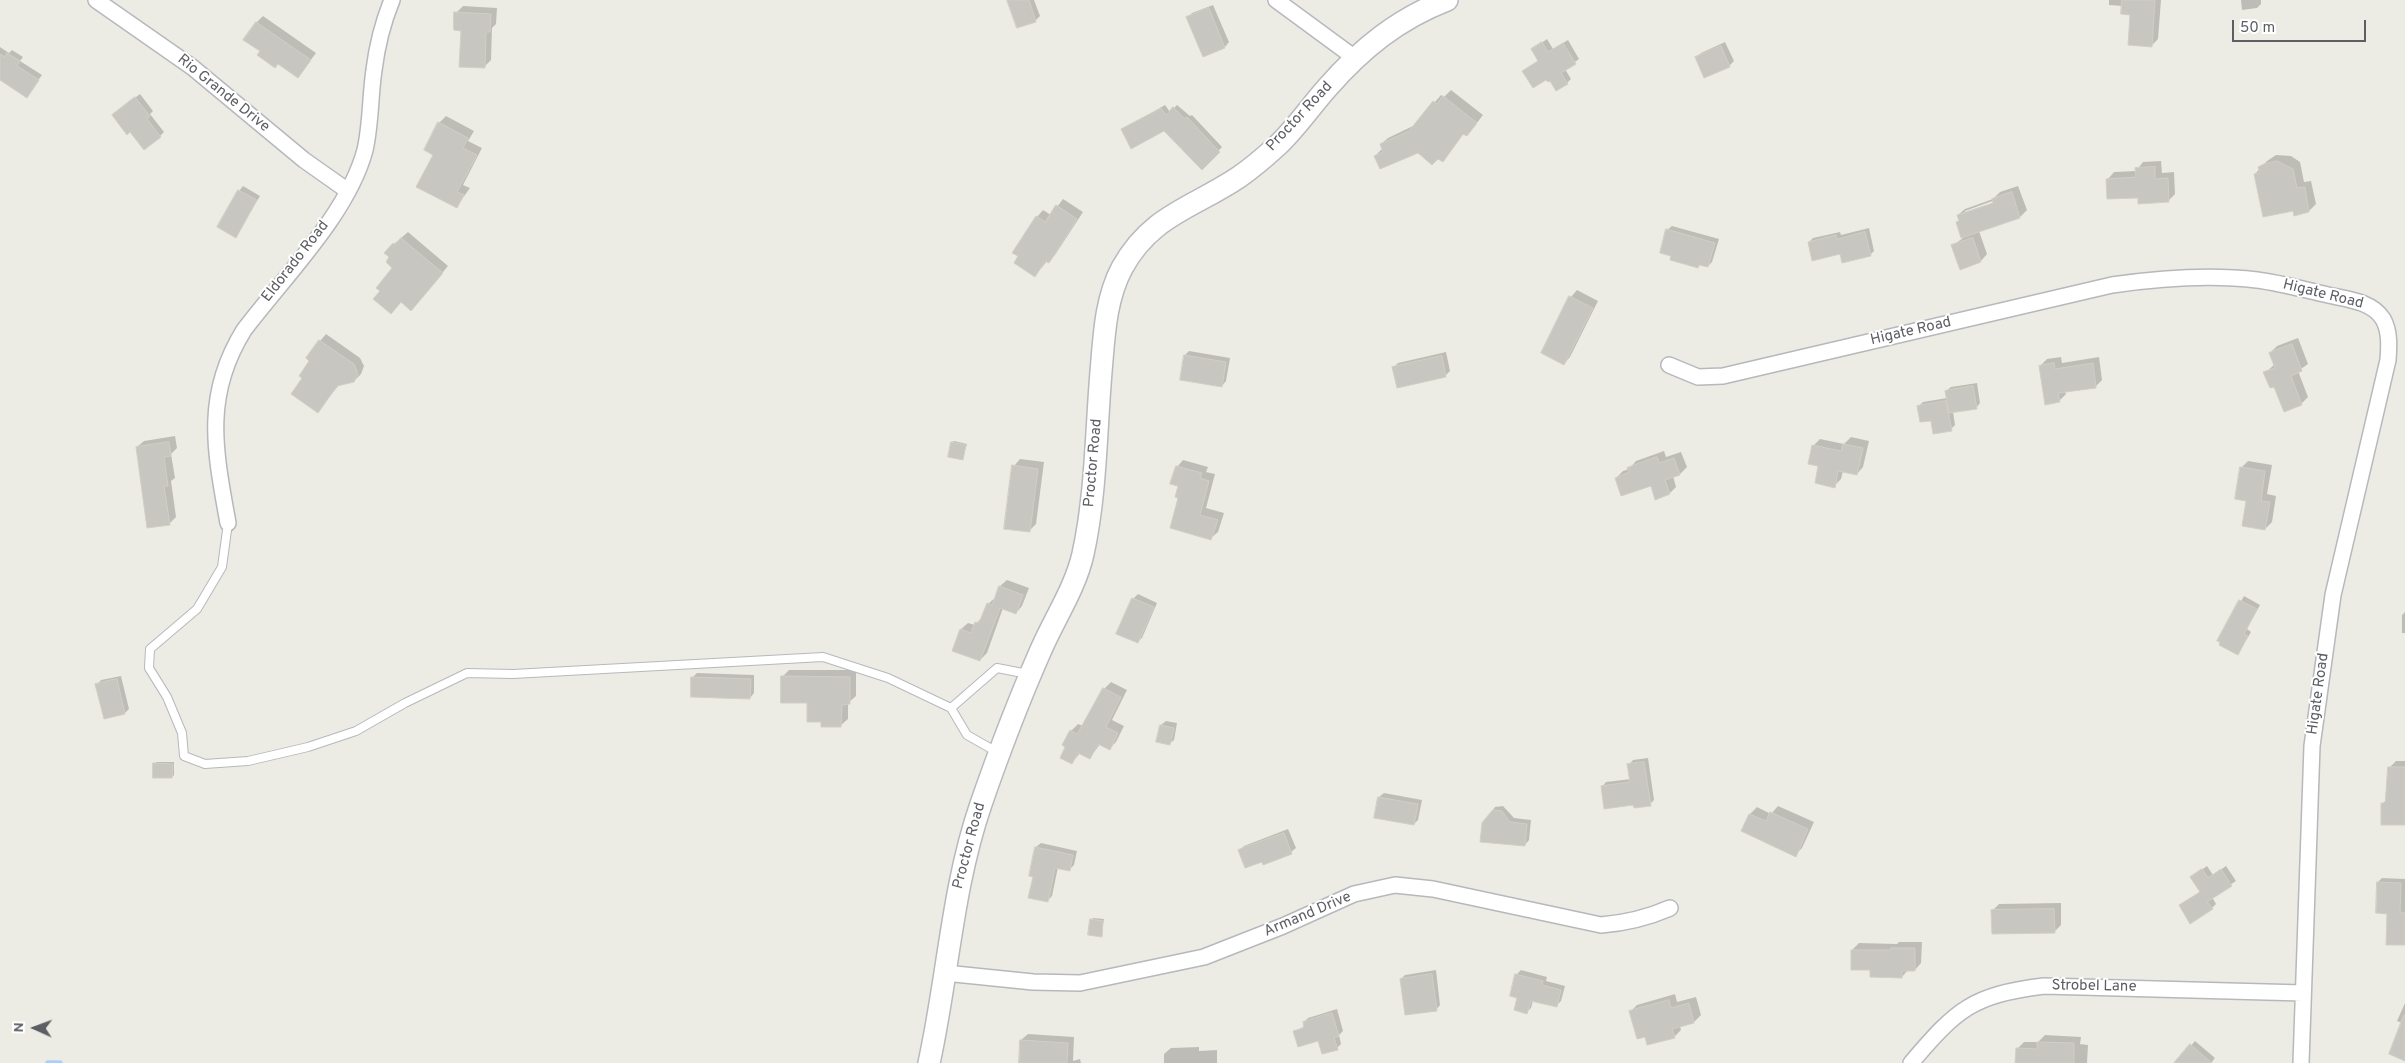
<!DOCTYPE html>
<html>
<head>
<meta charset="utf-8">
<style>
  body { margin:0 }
  #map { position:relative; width:2405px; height:1063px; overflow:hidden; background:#edece4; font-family:Overpass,sans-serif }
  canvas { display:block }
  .north { position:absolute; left:10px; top:1003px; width:50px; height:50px; -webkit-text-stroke:4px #fff; paint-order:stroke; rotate:272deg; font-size:14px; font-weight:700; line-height:20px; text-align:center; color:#5c5e63 }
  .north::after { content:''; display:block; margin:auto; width:18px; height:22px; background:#5c5e63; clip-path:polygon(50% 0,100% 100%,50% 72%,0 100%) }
  .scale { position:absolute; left:2232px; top:20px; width:134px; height:22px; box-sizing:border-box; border:2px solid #5c5e63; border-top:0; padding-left:6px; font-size:15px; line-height:18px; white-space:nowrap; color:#5c5e63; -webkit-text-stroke:4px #fff; paint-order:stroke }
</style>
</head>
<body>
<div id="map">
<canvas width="2405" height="1063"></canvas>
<div class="north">N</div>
<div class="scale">50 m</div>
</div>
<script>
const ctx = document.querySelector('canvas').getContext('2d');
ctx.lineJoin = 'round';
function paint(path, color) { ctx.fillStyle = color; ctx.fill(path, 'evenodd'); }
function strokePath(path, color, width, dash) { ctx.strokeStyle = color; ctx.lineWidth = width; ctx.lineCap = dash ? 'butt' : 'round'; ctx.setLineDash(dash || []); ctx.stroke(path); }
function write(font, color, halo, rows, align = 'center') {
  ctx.font = font + ' Overpass,sans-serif'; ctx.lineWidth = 4; ctx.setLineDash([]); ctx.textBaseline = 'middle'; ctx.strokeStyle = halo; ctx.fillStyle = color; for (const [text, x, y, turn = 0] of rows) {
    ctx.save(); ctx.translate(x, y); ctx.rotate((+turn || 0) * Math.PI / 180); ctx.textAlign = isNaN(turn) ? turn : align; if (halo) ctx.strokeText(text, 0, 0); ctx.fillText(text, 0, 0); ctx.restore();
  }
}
const shadow = new Path2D(`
  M1009,0H1034L1040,16L1035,21Z
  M2109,0H2161L2158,39L2152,45L2131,14L2123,6L2109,5Z
  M2241,0H2261V4L2257,8L2242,10Z
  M1213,5L1229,42L1225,47L1204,56L1188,18L1192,13Z
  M463,6L497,8L496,24L492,28L491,60L484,67L462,29L456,13Z
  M263,16L316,53L298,77L262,51L256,23Z
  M1547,39L1553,49L1568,40L1579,59L1565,69L1571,79L1567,83L1539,60L1533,49Z
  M1725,42L1734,61L1729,66L1705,77L1697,58L1701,53Z
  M0,47L9,53L12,50L23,57L20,61L42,75L27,96L0,79Z
  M1451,90L1483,115L1473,128L1464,133L1443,161L1418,151L1375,156L1383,148L1381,144L1388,138L1415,125L1441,95L1444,97Z
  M140,94L153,111L150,114L164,132L160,136L118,111Z
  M1165,105L1170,112L1177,105L1190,116L1192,115L1222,147L1202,168L1165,130H1122Z
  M446,116L474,131L468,141L482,148L463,185L470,188L457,206L434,154L439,123Z
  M2276,155L2291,156L2300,162L2304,182L2311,181L2316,204L2309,211L2294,209L2255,174L2267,161Z
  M2161,161L2162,173L2174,172L2175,194L2168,201L2139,197L2108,179L2114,172L2136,171L2143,162Z
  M243,186L260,196L236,236L239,191Z
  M2018,186L2027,210L2020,217L1979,231L1987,254L1981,261L1960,268L1952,246L1963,238L1957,223L1960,220L1958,215L1965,209L1993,199L2000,192ZM1998,199L1999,202L1965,214V211Z
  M1063,199L1083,212L1055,255L1049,262L1047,261L1035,276L1020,256L1037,217L1043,210L1051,215Z
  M1672,226L1719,239L1712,262L1708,266L1667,230Z
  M1869,228L1874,251L1870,255L1841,253L1809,242L1813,238L1840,232L1841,235Z
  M408,232L448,266L418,302L402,301L391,313L382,291L394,268V244Z
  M1577,290L1598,301L1570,357L1564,364L1571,297Z
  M326,334L360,358L364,366L361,374L354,381L339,385L318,411L303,378L320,341Z
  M2298,338L2308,364L2298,371L2308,397L2301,404L2274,385L2265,373L2275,364L2270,353L2277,346Z
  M1189,351L1230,358L1226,381L1222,386L1185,355Z
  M1446,352L1450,371L1446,375L1398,387L1393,368L1398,363Z
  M2061,357L2062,363L2099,357L2102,380L2096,386L2065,391L2066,394L2059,401L2040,366L2047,359Z
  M1977,383L1980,403L1976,408L1953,412L1955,425L1951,429L1932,419L1919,406L1923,402L1947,398L1946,391L1951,387Z
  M175,436L177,448L171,454L175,478L171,481L176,517L169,524L137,447L144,441Z
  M1851,437L1869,441L1863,467L1857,474L1843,471L1841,479L1834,486L1820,465L1810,463L1814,445L1820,439L1844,444Z
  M954,441L967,444L962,459L952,442Z
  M1664,451L1666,457L1681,452L1687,467L1680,474L1673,476L1676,487L1670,493L1651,484L1616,478L1623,471L1629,469L1636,461Z
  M1020,459L1044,462L1036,524L1029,531L1014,466Z
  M1183,460L1208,467L1206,472L1215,474L1206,508L1224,513L1218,532L1211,538L1180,485L1177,467Z
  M2248,461L2272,465L2267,494L2276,496L2272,522L2265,529L2247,500L2241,468Z
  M1007,580L1029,588L1022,606L1016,613L1003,608L987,653L980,660L954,650L961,629L968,623L975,625L983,616L988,604L996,597L1000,586Z
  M1138,594L1157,603L1142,638L1137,642L1118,633L1134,598Z
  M2244,596L2260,605L2247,629L2251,632L2238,654L2219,640Z
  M2405,612V633H2402V615Z
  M789,670H856V696L848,703V719L841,725L822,721L808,701L782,677Z
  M697,673L754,675V693L750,698L693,677Z
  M121,676L129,709L125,713L97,685L101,680Z
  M1111,682L1127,690L1112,720L1124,726L1116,742L1109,749L1100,744L1090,758L1080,753L1072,763L1067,747L1064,745L1071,731L1078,724L1083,726L1104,689Z
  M1166,721L1177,723L1174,740L1169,744L1158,741L1161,725Z
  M1648,758L1654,800L1650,804L1634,803L1602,787L1606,782L1631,779L1629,765L1633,760Z
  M2396,761H2405V824L2382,804L2386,800L2389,768Z
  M156,762H174V775L172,777L155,764Z
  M1384,793L1422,800L1418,820L1414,824L1379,797Z
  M1503,806L1514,818L1531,820L1529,840L1525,845L1483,823L1495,807Z
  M1778,806L1814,822L1802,848L1795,855L1743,831L1750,814L1757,807L1771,814Z
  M1288,829L1296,848L1291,852L1263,860L1240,850L1244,846Z
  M1041,843L1077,851L1074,865L1069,870L1058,867L1052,896L1047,901L1034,876L1036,847Z
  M2207,866L2213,875L2226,866L2236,881L2212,897L2216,904L2212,908L2180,906L2201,891L2192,877Z
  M2382,878L2405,879V943L2388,912L2378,882Z
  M2061,903V925L2054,932L1992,911L1999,904Z
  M1093,918L1104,919L1101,935L1091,920Z
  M1899,942H1922L1921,963L1915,970H1908L1902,977L1872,968L1852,950L1859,943L1897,944Z
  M1436,970L1440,1005L1436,1010L1401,979L1405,975Z
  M1521,970L1547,977L1546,981L1565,986L1561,1001L1556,1006L1533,1000L1531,1008L1527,1012L1518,997L1516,975Z
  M1675,994L1677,1002L1696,997L1701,1015L1694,1022L1680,1026L1681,1030L1674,1037L1630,1012L1637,1005Z
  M2405,1003V1059L2402,1023L2397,1021Z
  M1337,1009L1343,1031L1339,1035L1341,1044L1337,1048L1319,1039L1294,1032L1305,1026L1304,1022L1308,1018Z
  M1028,1034L1074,1037L1073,1061L1080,1059L1081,1063H1020L1021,1040Z
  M2045,1035L2081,1037L2080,1044L2088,1045L2087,1063H2017V1049L2024,1042H2038Z
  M2195,1041L2215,1058L2211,1063H2176Z
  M1199,1047V1051L1217,1050V1063H1164V1054L1171,1048Z`);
const stream = new Path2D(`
  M48,1063H60`);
const building = new Path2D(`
  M1007,0H1029L1036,22L1017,28Z
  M2122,0H2155L2152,47L2128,45L2130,15L2121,14Z
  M1209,8L1225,48L1203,57L1186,17Z
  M454,12L491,14L490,32H486L485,68L459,67L461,31L454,30Z
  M256,22L311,60L298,78L278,64L275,68L257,55L260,51L243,40Z
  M1542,42L1548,52L1563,43L1576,64L1561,73L1568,84L1556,91L1550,81L1548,82L1546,80L1533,88L1522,71L1538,61L1531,49Z
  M1721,46L1730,67L1704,78L1695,57Z
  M7,53L20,61L17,66L39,80L27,98L0,80V54L5,57Z
  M1443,96L1477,123L1467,136L1463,134L1443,162L1438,159L1432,165L1418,153L1380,169L1374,156L1383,152L1380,144L1409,131L1433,101L1437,104Z
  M135,97L150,116L147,119L161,137L144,150L130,132L127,135L112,115Z
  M1173,107L1185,119L1187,117L1220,152L1202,170L1164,131L1131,149L1121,129L1161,108L1166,115Z
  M438,122L468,138L463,148L477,155L457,192L464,195L457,208L416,187L433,155L424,150Z
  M2277,161L2293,169L2297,188L2305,187L2309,212L2294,216L2293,211L2263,217L2254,174L2260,173L2258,167L2264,164Z
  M2155,167V179L2168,178L2169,202L2138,204V198L2107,199L2106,179L2136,177L2135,168Z
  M238,190L257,200L236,238L217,227Z
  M2012,192L2020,218L1961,238L1956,222L1959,221L1957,215L1993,203L1992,199Z
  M1056,205L1077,219L1049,263L1045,261L1035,277L1014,263L1018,256L1012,253L1036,216L1045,222Z
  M1666,229L1715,243L1708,267L1699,265L1698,268L1670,260L1671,256L1660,253Z
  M1865,232L1871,256L1842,263L1840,254L1812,261L1808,242L1836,235L1837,239Z
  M401,238L443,273L411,311L401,302L391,314L373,299L380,291L376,288L392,268L386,262L389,257L384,253L393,243L395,245Z
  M1973,238L1981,262L1960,270L1951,245Z
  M1569,296L1593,308L1564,365L1541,353Z
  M319,340L354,364L358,374L354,382L337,386L318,413L291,394L302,378L299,376L309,361L306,358Z
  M2292,344L2302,371L2291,376L2302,405L2284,412L2274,387L2270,388L2263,372L2275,368L2269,353Z
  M1184,355L1226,362L1222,387L1180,380Z
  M1442,356L1446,377L1397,388L1392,367Z
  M2054,363L2055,369L2093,363L2096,388L2058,393L2060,402L2045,405L2039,366Z
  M1973,386L1977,409L1949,413L1945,391Z
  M1946,401L1952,431L1933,434L1931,421L1920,422L1917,406Z
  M169,442L171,456L164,457L168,486H164L170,525L147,528L136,447Z
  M951,442L966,445L963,460L948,457Z
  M1843,444L1863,448L1857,475L1838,471L1835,488L1815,483L1818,466L1808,464L1812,445L1841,451Z
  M1657,457L1659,463L1674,458L1680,475L1665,480L1670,494L1655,500L1651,486L1621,496L1615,478L1629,472L1627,468Z
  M1012,465L1038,469L1030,532L1004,529Z
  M1176,466L1202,473L1200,478L1209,481L1200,515L1218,520L1211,540L1170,528L1178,498L1175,497L1178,486L1170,484Z
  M2240,467L2265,471L2261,501L2270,502L2265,530L2242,526L2246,501L2235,499Z
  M999,586L1023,595L1016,614L1000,608L980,661L952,651L960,629L971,633L975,622L979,623L987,603L992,605Z
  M1132,598L1154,607L1138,643L1116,634Z
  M2239,600L2257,609L2244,634L2248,636L2238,655L2219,645L2220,642L2217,641Z
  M781,676L850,677V704L842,705L841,727H821V722H807V703H781Z
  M691,677L751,679L750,699L691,697Z
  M117,679L125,714L104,719L95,684Z
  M1103,688L1121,697L1106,727L1118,733L1110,750L1098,744L1090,759L1078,753L1072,764L1060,758L1065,747L1062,745L1070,730L1077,734Z
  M1160,725L1174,728L1170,745L1156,742Z
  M1644,762L1651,806L1634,808L1633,805L1604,809L1601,786L1630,782L1627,764Z
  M153,763L173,764L172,778H153Z
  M2388,767H2405V825H2381V803H2385Z
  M1378,797L1418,804L1414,825L1374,818Z
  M1493,810L1502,811L1510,822L1527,824L1525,846L1480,842L1482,823Z
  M1770,812L1808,829L1796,857L1741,831L1749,814L1766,821Z
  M1284,833L1292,854L1263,865L1262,862L1245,868L1238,850Z
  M1035,847L1073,855L1070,871L1055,868L1048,902L1028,898L1033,877L1029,876Z
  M2202,869L2208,878L2221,869L2232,886L2207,902L2213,909L2190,924L2179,905L2200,892L2190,877Z
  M2377,882L2401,883L2400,913H2405V945H2386L2387,914L2376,913Z
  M2054,909L2055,933L1992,934L1991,910Z
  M1090,919L1103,921L1102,937L1088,935Z
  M1891,948H1915V971H1902V978L1870,977V970H1851V950H1891Z
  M1432,974L1437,1011L1405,1015L1400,979Z
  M1515,974L1543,981L1542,985L1561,990L1557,1007L1531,1001L1527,1014L1514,1010L1517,998L1510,996Z
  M1669,1000L1671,1008L1689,1003L1694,1023L1672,1029L1675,1038L1647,1045L1645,1037L1637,1039L1629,1011Z
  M1332,1013L1339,1036L1334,1038L1338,1050L1322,1054L1318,1041L1298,1047L1293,1031L1304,1028L1303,1022Z
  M2404,1015H2405V1061L2389,1054Z
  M1020,1040L1068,1043L1067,1063H1019Z
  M2037,1042L2074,1043V1063H2015L2016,1048L2037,1049Z
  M2190,1044L2212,1063H2174Z`);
const service = new Path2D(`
  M228,523L222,567L197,609L150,649L149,668L167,697L182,733L184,756L205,764L248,761L308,747L356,731L405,703L467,673L513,674L823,657L888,678L951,708
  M997,752L967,735L951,708L997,668L1028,674`);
const minor = new Path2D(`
  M96,0L192,67L304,160L348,191
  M1276,0L1355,58
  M1669,365L1698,377L1723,376L2112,285C2160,278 2209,274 2257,280C2281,283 2305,290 2328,295C2346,299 2372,301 2383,319C2390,331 2389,347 2388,360L2333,595L2312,746L2301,1063
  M228,523C215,451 203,396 244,330C284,277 348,214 365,150C371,124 370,97 374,70C377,46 383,22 392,0
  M945,973L1033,982L1080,983L1204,957L1283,926L1354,894L1395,885L1433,889L1601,925C1626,923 1647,918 1670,908
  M1911,1063C1957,1009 1972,995 2044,986L2303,993`);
const secondary = new Path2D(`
  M929,1063C948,977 952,888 981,804C999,752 1018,702 1040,652C1054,619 1075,589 1083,554C1096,495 1096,432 1101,372C1104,338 1105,300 1122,268C1151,215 1193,208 1239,177C1252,168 1266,156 1278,145C1296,128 1311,106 1327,88C1362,48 1398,19 1447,0`);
const streetNames = [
  ["Rio Grande Drive",223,94,39],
  ["Proctor Road",1300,117,-47],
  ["Eldorado Road",296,262,-52],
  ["Higate Road",2323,295,14],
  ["Higate Road",1911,332,-13],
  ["Proctor Road",1094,463,-85],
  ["Higate Road",2319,694,-82],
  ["Proctor Road",970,846,-75],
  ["Armand Drive",1308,915,-23],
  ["Strobel Lane",2094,987,1]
];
paint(shadow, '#0003');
strokePath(stream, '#aad0f7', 5.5);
paint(building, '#c8c6c0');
strokePath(building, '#d1cec3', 1);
strokePath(service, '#b6b8bd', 10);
strokePath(minor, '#b6b8bd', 18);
strokePath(secondary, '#b7b9be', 24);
strokePath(service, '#fff', 8);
strokePath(minor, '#fff', 15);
strokePath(secondary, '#fff', 21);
write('15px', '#5c5e63', '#fff', streetNames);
</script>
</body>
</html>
